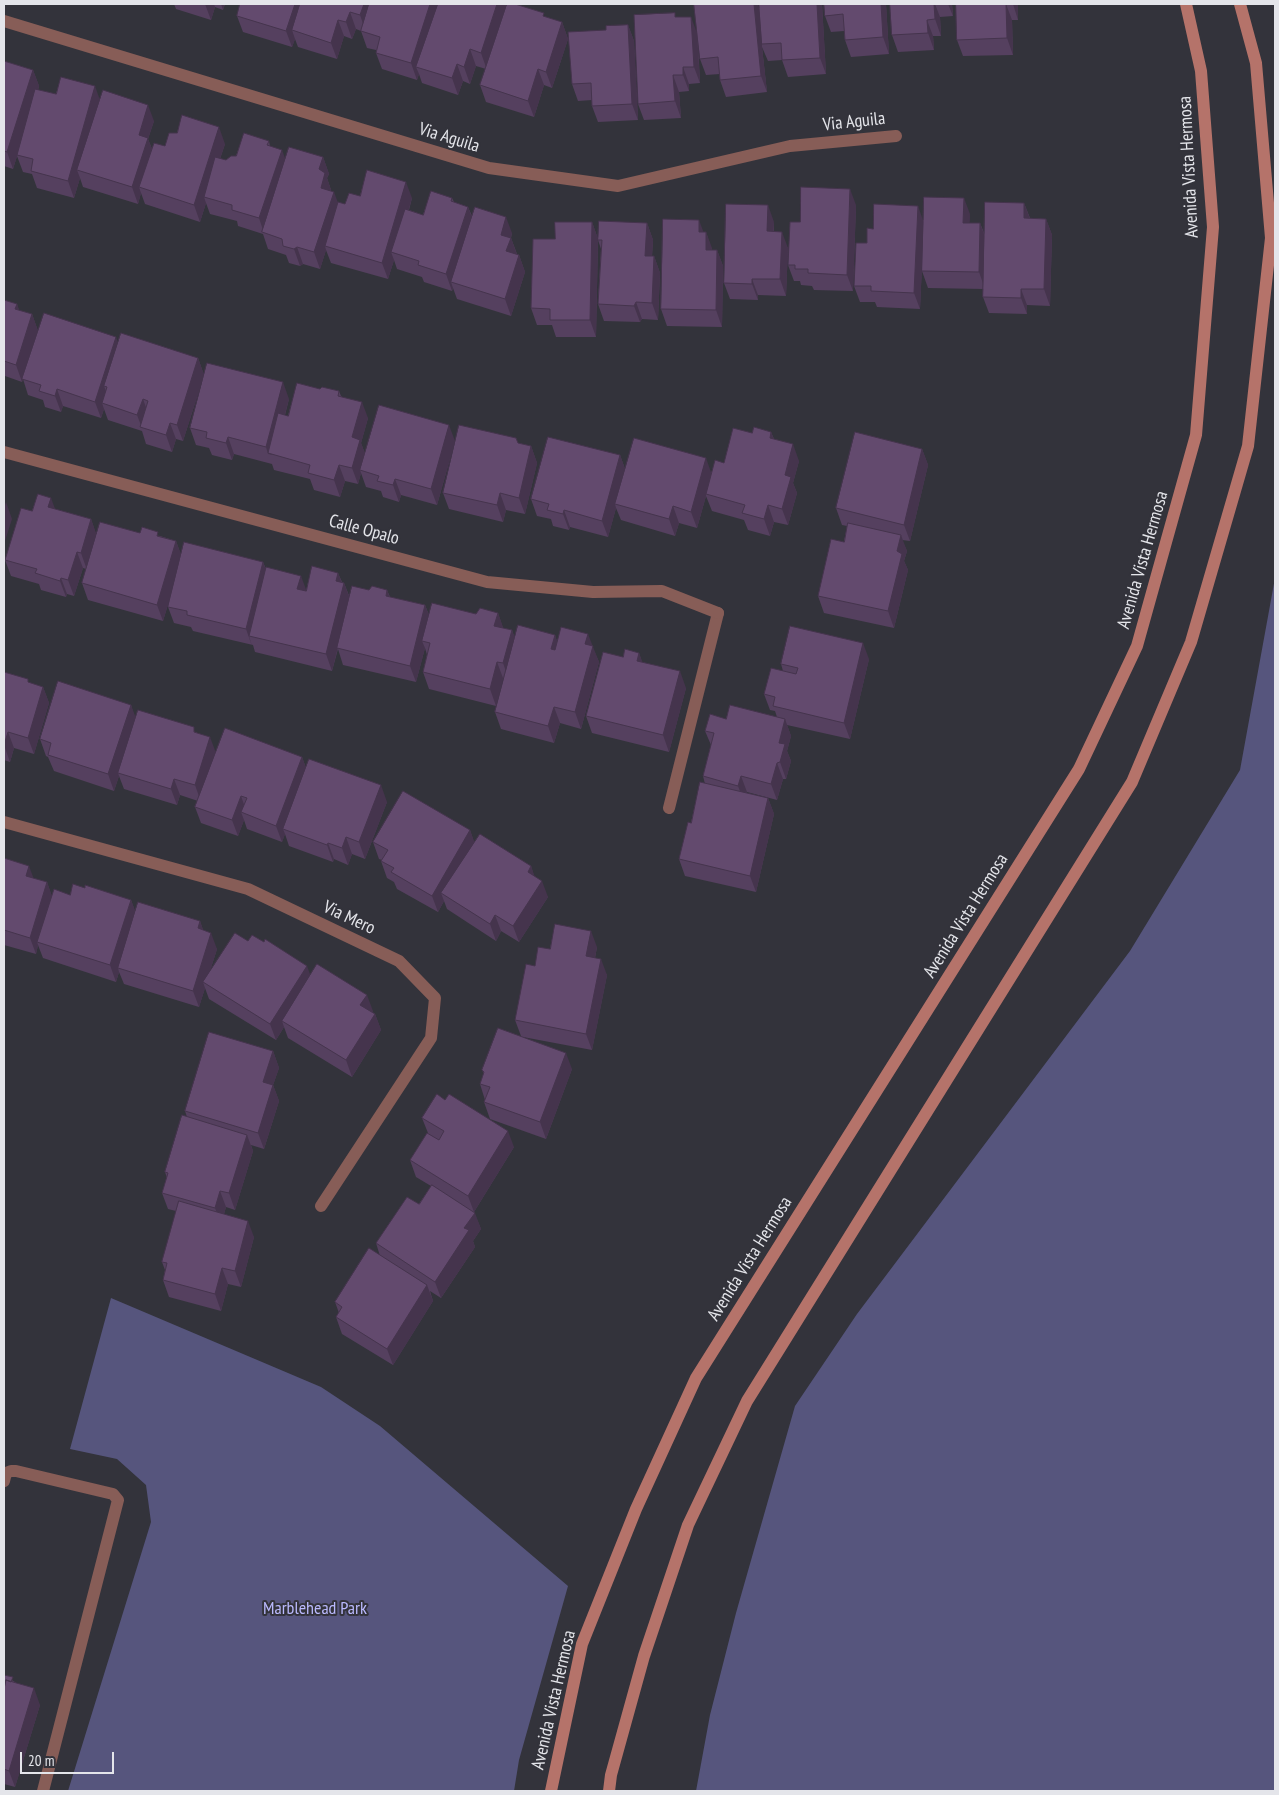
<!DOCTYPE html>
<html>
<head>
<meta charset="utf-8">
<style>
  body { margin:0 }
  #map { position:relative; width:1279px; height:1795px; overflow:hidden; background:#33333b; font-family:"PT Sans Narrow",sans-serif }
  canvas { display:block }
  .frame { position:absolute; inset:0; border:5px solid #e4e5ea; pointer-events:none }
  .scale { position:absolute; left:20px; top:1752px; width:94px; height:22px; box-sizing:border-box; border:2px solid #e4e5ea; border-top:0; padding-left:6px; font-size:15px; line-height:18px; white-space:nowrap; color:#e4e5ea; -webkit-text-stroke:4px #33333b; paint-order:stroke }
</style>
</head>
<body>
<div id="map">
<canvas width="1279" height="1795"></canvas>
<div class="frame"></div>
<div class="scale">20 m</div>
</div>
<script>
const ctx = document.querySelector('canvas').getContext('2d');
ctx.lineJoin = 'round';
function paint(path, color) { ctx.fillStyle = color; ctx.fill(path, 'evenodd'); }
function strokePath(path, color, width, dash) { ctx.strokeStyle = color; ctx.lineWidth = width; ctx.lineCap = dash ? 'butt' : 'round'; ctx.setLineDash(dash || []); ctx.stroke(path); }
function write(font, color, halo, rows, align = 'center') {
  ctx.font = font + ' "PT Sans Narrow",sans-serif'; ctx.lineWidth = 4; ctx.setLineDash([]); ctx.textBaseline = 'middle'; ctx.strokeStyle = halo; ctx.fillStyle = color; for (const [text, x, y, turn = 0] of rows) {
    ctx.save(); ctx.translate(x, y); ctx.rotate((+turn || 0) * Math.PI / 180); ctx.textAlign = isNaN(turn) ? turn : align; if (halo) ctx.strokeText(text, 0, 0); ctx.fillText(text, 0, 0); ctx.restore();
  }
}
const green = new Path2D(`
  M1275,578V1791H696L710,1715L736,1613L795,1406L857,1314L1130,951L1240,770Z
  M111,1298L321,1387L380,1426L568,1586L519,1760L514,1791H68L151,1522L146,1485L117,1459L70,1449Z`);
const service = new Path2D(`
  M669,808L718,613
  M4,1481L6,1473L11,1471H16L113,1494L118,1500L43,1791`);
const minor = new Path2D(`
  M4,21L489,168L618,186L790,146L896,136
  M4,452L487,582L593,592L662,591L718,613
  M4,822L248,889L399,961L435,998L431,1038L321,1206`);
const secondary = new Path2D(`
  M551,1791L582,1644L636,1509L696,1378L1079,769L1137,646L1196,435L1213,227L1201,71L1186,4
  M609,1791L611,1775L644,1656L688,1525L747,1401L1132,782L1191,642L1248,446L1271,238L1256,63L1240,4`);
const wall = new Path2D(`
  M174,4H225L223,10L215,7L211,20L176,9Z
  M240,4H505L506,6L562,22L568,39L552,88L544,85L534,117L486,102L480,85L486,69L476,66L470,84L463,81L458,95L422,83L419,74L417,80L382,69L376,53V50L367,48L361,31L356,29L352,39L344,36L337,59L298,47L295,39L292,47L243,32L237,16Z
  M694,4H757L759,8L822,4L826,74L788,77L782,60L768,61L762,47L767,92L726,97L720,80V74L706,75L700,59L698,42L700,83L689,84V91L679,92L681,118L644,120L638,104L677,17L697,32Z
  M886,4L889,54L851,57L845,40L844,31L831,32L825,16Z
  M890,4H952L953,16L940,17L941,36H933L934,50L898,52L892,35Z
  M956,4H1018V20H1012L1013,55L963,56L957,40Z
  M628,25L634,41L638,120L598,122L592,106V100L578,101L572,84L606,30Z
  M4,61L33,70L39,86L38,90L56,94L100,99L154,121L148,139L152,149L165,146L225,144L220,159L226,160L269,141L270,146L285,159L323,157L329,174L327,178L331,190V191L338,203L345,204L360,196L412,198L409,210L423,215L452,198L454,202L468,207L472,216L512,233L511,238L517,254L519,255L525,272L511,316L457,299L453,288L452,291L424,282L422,277L397,269L394,260L388,279L331,263L326,250L320,269L303,264L300,266L289,263L286,255L268,249L263,234L238,226L237,221L210,214L206,203L200,222L145,204L141,193L138,204L83,187L80,178L74,198L37,188L32,174L23,172L17,156L13,169L4,166Z
  M1024,203L1030,218L1046,219L1052,235L1050,306L1027,305V314L989,313L983,297L984,289L928,288L922,271V264L920,309L877,307L875,302H860L854,286L867,243L873,229L923,220L970,214L969,223H980L985,235Z
  M856,205L853,291L814,290L812,286L801,285L800,281H794L788,265L800,222Z
  M592,222L598,239L647,223L653,240L652,256H654L660,273L658,320L642,319L640,322L604,321L598,304L601,249L598,240L596,337H556L552,325H537L531,308L555,239Z
  M774,222V231L788,248L786,296L758,295V300L730,299L724,283Z
  M706,232L712,250H717L723,266L722,327L667,326L661,309Z
  M4,300L17,304L19,311L32,314L38,331L29,358L118,342L198,358L204,375L183,441L176,439L172,452L146,444L142,431L108,420L104,409L101,418L63,406L61,412L45,407L43,400L28,395L23,379L22,382L5,376L4,379Z
  M320,389L339,391L341,396L368,418L361,443L365,454L455,441L437,505L401,495L399,502L383,497L381,491L366,487L361,473L358,484L345,481L340,497L314,490L310,479L274,470L272,464L234,454L232,460L212,455L209,448L196,445L190,428L289,399L285,415L288,416Z
  M771,432L774,439L799,461L793,483L797,493L788,525L774,522L770,536L748,530L744,520L712,511L706,496L697,528L679,523L675,536L621,520L616,508L608,537L570,527L569,530L553,526L551,519L537,516L531,499L620,455L625,469L711,472L724,463L752,433Z
  M518,443L531,446L537,463L525,514L506,510L503,522L449,509L443,493Z
  M922,449L928,465L910,541L902,540L907,551L904,561L908,570L894,628L824,613L818,596L844,542L847,526L842,525L836,508Z
  M55,509L91,519L96,534L140,533L160,536L176,541L181,555L263,562L266,569L306,590L338,573L342,582L344,583L350,598L369,590H387L390,597L425,605L429,615L498,613L503,628L512,630L515,639L555,635L557,642L592,646L599,662L581,729L560,723L554,743L501,729L495,712L504,678H503L496,706L429,689L423,672L427,655L425,648L416,682L343,665L338,649L332,671L255,652L253,645L193,631L191,627L174,623L168,607L170,598L163,621L88,600L82,583L86,569L83,568L74,596L67,594L66,597L41,590L39,584L11,576L5,560L32,511Z
  M639,653L642,662L686,688L669,752L592,733L586,716L623,657Z
  M869,659L850,739L787,725L791,736L787,751L791,761L786,779H783L777,800L747,792V793L768,798L774,814L756,892L685,876L679,859L691,823L705,784L703,776L711,745L705,731L726,719L777,717L775,711L770,710L764,694L783,671L781,664Z
  M4,672L30,683L43,687L49,703L34,754L14,748L10,762L4,760Z
  M131,705L135,718L196,732L216,753L302,757L306,768L387,802L365,859L352,854L348,865L334,859L333,862L289,846L285,834L282,842L247,829L244,820L238,836L201,823L195,807L198,801L180,795L177,805L124,789L119,776L114,791L54,771L48,757L46,756L40,739Z
  M470,830L474,842L531,866L534,876L548,897L519,942L501,931L496,941L447,909L444,901L438,912L397,889L394,882L387,878L381,861L382,860L379,859L373,842Z
  M4,858L34,879L47,882L52,897L70,895L85,888L131,900L135,911L200,921L203,930L217,949L210,971L248,941L310,975L373,1011L372,1012L375,1014L381,1030L352,1077L288,1038L284,1027L276,1040L209,999L205,988L199,1007L124,984L119,972L116,982L43,958L38,945L36,954L4,945Z
  M597,947L595,958L607,975L592,1050L523,1037L572,1069L546,1139L490,1119L484,1102L485,1100L480,1084L484,1074L482,1070L521,1036L515,1020L535,966L550,949Z
  M273,1051L279,1068L273,1085L279,1101L264,1149L251,1145L253,1151L235,1210L226,1207L224,1214L254,1237L241,1287L228,1284L221,1311L169,1297L163,1280L165,1270L162,1262L176,1211L168,1209L162,1193L167,1178L165,1172L187,1117L185,1111Z
  M422,1118L514,1147L474,1212L481,1229L473,1241L475,1247L441,1298L430,1291L433,1301L393,1365L342,1334L336,1317L339,1313L335,1302L380,1256L376,1243L419,1204L431,1186L416,1177L410,1160L428,1133Z
  M4,1675L15,1682L40,1705L15,1787L4,1784Z`);
const shadedWall = new Path2D(`
  M205,4H214L215,7L211,20Z
  M221,4H225L223,10Z
  M295,4H306L292,30L295,39L292,47L286,31Z
  M364,4H375L366,32L360,15Z
  M430,4H441L416,67L419,74L417,80L411,63Z
  M497,4H505L507,9L487,70L481,53Z
  M754,4H757L759,8L762,44V47L767,92L761,76Z
  M817,4H822L826,74L820,58Z
  M881,4H886L889,54L883,37Z
  M934,4H935L940,17L941,36L935,19Z
  M948,4H952L953,16Z
  M1006,4L1012,20L1013,55L1007,38Z
  M1013,4H1018V20Z
  M350,12L356,29L352,39L346,22Z
  M691,17L697,33L700,83L694,67Z
  M338,20L344,36L337,59L331,43Z
  M927,20L933,36L934,50L928,33Z
  M562,22L568,39L552,88L546,72Z
  M628,25L634,41L638,120L632,104Z
  M470,49L476,66L470,84L464,67Z
  M457,64L463,81L458,95L452,78Z
  M683,67L689,84V91L683,75Z
  M538,69L544,85L534,117L528,101Z
  M33,70L39,86L13,169L7,152Z
  M673,75L679,92L681,118L675,101Z
  M95,86L101,103L77,170L80,178L74,198L68,181Z
  M148,105L154,121L148,139L154,154L139,187L141,193L138,204L132,187L139,135Z
  M219,127L225,144L207,198L204,197L206,203L200,222L194,205Z
  M282,150L288,166L264,233L259,218Z
  M323,157L329,174L327,178L331,190L327,204L321,188L319,169Z
  M406,182L412,198L396,254L391,252L394,260L388,279L382,263Z
  M850,189L856,205L853,291L847,275Z
  M334,192L340,208L325,246L326,250L320,269L314,252Z
  M964,198L970,214L969,239L963,223Z
  M1024,203L1030,219L1024,218Z
  M768,205L774,222L773,248L767,231Z
  M918,206L924,223L920,309L914,293Z
  M468,207L474,223L451,282L453,288L452,291L446,274Z
  M506,217L512,233L510,240L511,238L517,255L512,268L501,235Z
  M1046,219L1052,235L1050,306L1044,289Z
  M699,220L705,236L699,232Z
  M592,222L598,239L596,337L590,320Z
  M647,223L653,240L651,272L645,256Z
  M980,223L986,240L985,289L979,272Z
  M706,232L712,248V266L706,250Z
  M782,232L788,248L786,296L780,279Z
  M297,247L303,264L300,266L294,249Z
  M717,250L723,266L722,327L716,310Z
  M519,255L525,272L511,316L505,299Z
  M654,256L660,273L658,320L652,303Z
  M752,279L758,295V300L752,284Z
  M1021,289L1027,305V314L1021,298Z
  M636,302L642,319L640,322L634,306Z
  M17,304L23,320L15,309Z
  M32,314L38,331L22,382L16,365Z
  M116,337L122,353L107,387L104,386L108,397L102,403L104,409L101,418L95,402Z
  M198,358L204,375L183,441L177,425Z
  M283,382L289,399L274,455L268,454L266,447Z
  M57,389L63,406L61,412L55,396Z
  M143,399L149,416L142,428L137,415Z
  M362,402L368,418L361,443L366,456L360,470L361,473L358,484L352,468V437Z
  M170,423L176,439L172,452L166,435Z
  M449,425L455,441L437,505L431,489Z
  M771,432L777,448L770,438Z
  M228,437L234,454L232,460L226,443Z
  M793,444L799,461L793,483L797,493L788,525L782,509L785,475Z
  M531,446L537,463L525,514L519,498Z
  M922,449L928,465L910,541L904,525Z
  M620,455L626,472L615,504L616,508L608,537L602,521Z
  M706,458L712,475L706,494V496L697,528L691,512Z
  M339,465L345,481L340,497L334,480Z
  M395,479L401,495L399,502L393,485Z
  M500,493L506,510L503,522L497,505Z
  M51,498L57,514L48,507Z
  M6,502L12,519L4,544V509Z
  M768,505L774,522L770,536L764,519Z
  M673,506L679,523L675,536L669,519Z
  M564,510L570,527L569,530L563,514Z
  M91,519L97,536L87,570L81,553Z
  M901,535L907,551L904,561L908,570L894,628L888,611L897,551Z
  M176,541L182,557L163,621L157,605Z
  M77,552L83,568L74,596L68,580Z
  M263,562L269,578L249,636L252,646L246,629Z
  M338,573L343,586L344,583L350,599L332,671L326,654L336,581Z
  M301,576L307,592L297,589Z
  M61,578L67,594L66,597L60,581Z
  M387,590L393,607L386,596Z
  M425,605L431,621L422,641L425,648L416,682L410,666Z
  M498,613L504,630L494,626Z
  M512,630L518,647L509,680L503,663Z
  M588,634L599,662L581,729L575,712L585,644Z
  M555,635L561,652L551,649Z
  M863,643L869,659L850,739L844,723Z
  M639,653L645,669L637,661Z
  M497,662L503,678L496,706L490,689Z
  M680,671L686,688L669,752L663,735Z
  M43,687L49,703L34,754L28,738Z
  M131,705L137,721L118,773L119,776L114,791L108,774Z
  M554,707L560,723L554,743L548,726Z
  M785,719L791,736L787,751L791,761L786,779L780,762L779,743Z
  M8,732L14,748L10,762L4,745Z
  M210,737L216,753L201,802L195,785Z
  M302,757L308,774L283,829L285,834L282,842L276,826Z
  M777,763L783,779L777,800L771,784Z
  M741,776L747,792L744,802L738,786Z
  M174,779L180,795L177,805L171,789Z
  M381,785L387,802L365,859L359,842Z
  M241,796L247,813L241,812L244,820L238,836L232,820Z
  M768,798L774,814L756,892L750,876Z
  M470,830L476,847L441,893L444,901L438,912L432,896Z
  M346,837L352,854L348,865L342,848Z
  M328,843L334,859L333,862L327,845Z
  M29,866L35,882L26,876Z
  M531,866L537,883L528,872Z
  M542,881L548,897L519,942L513,926Z
  M47,882L53,899L37,942L38,945L36,954L30,938Z
  M131,900L137,916L118,968L119,972L116,982L110,965Z
  M495,915L501,931L496,941L490,924Z
  M200,921L206,938L198,928Z
  M591,931L597,947L592,973L586,956Z
  M211,933L217,949L206,984L203,982L205,988L199,1007L193,991Z
  M601,959L607,975L592,1050L586,1034Z
  M307,966L313,982L282,1021L284,1027L276,1040L270,1024Z
  M367,995L373,1011L366,1021L360,1005Z
  M375,1014L381,1030L352,1077L346,1060Z
  M273,1051L279,1068L273,1085L279,1101L264,1149L258,1133L263,1082Z
  M566,1053L572,1069L546,1139L540,1122Z
  M508,1131L514,1147L474,1212L468,1196Z
  M247,1135L253,1151L235,1210L229,1193Z
  M220,1191L226,1207L221,1225L215,1208Z
  M475,1213L481,1229L473,1241L475,1247L441,1298L435,1282L464,1228Z
  M248,1221L254,1237L241,1287L235,1271Z
  M222,1268L228,1284L221,1311L215,1294Z
  M427,1285L433,1301L393,1365L387,1349Z
  M34,1688L40,1705L15,1787L9,1771Z`);
const building = new Path2D(`
  M240,4H295L286,31L237,16Z
  M300,4H364L360,15L350,12L346,22L338,20L331,43L292,30Z
  M369,4H430L411,63L376,53L380,37L361,31Z
  M438,4H497L481,53L470,49L464,67L457,64L452,78L416,67Z
  M507,4H515L544,13L543,16L562,22L546,72L538,69L528,101L480,85Z
  M694,4H754L761,76L720,80L718,57L700,59Z
  M759,4H817L820,58L782,60L781,43L762,44Z
  M824,4H881L883,37L845,40L843,14L825,16Z
  M890,4H934L935,19L927,20L928,33L892,35Z
  M956,4H1006L1007,38L957,40Z
  M675,13V17H691L694,67H683V75H673L675,101L638,104L634,15Z
  M628,25L632,104L592,106L591,83L572,84L568,32L606,30V26Z
  M4,61L33,70L7,152L4,151Z
  M61,77L95,86L68,181L31,171L33,159L17,155L35,89L56,94Z
  M103,90L148,105L139,135L148,138L132,187L77,170Z
  M182,115L219,127L194,205L139,187L154,143L165,146L169,133H177Z
  M244,133L269,141L267,145L282,150L259,218L232,210V205L204,197L215,157L226,160L231,156H236Z
  M289,147L323,157L319,169L325,173L321,188L334,192L314,252L297,247L294,249L283,246L282,239L262,232Z
  M367,170L406,182L382,263L325,246L338,202L345,204L349,193L360,196Z
  M801,187L850,189L847,275L808,273V269H795V265H788L790,222H800Z
  M431,191L452,198L451,201L468,207L446,274L418,265L419,261L391,252L405,209L423,215Z
  M924,197L964,198L963,223H980L979,272L922,271Z
  M985,202L1024,203V218L1046,219L1044,289H1021V298L983,297Z
  M726,204L768,205L767,231L782,232L780,279H752V284L724,283Z
  M874,204L918,206L914,293L871,291V286H854L856,243H867V228L873,229Z
  M475,207L506,217L501,235L511,238L506,251L519,255L505,299L451,282Z
  M663,219L699,220V232H706V250H717L716,310L661,309Z
  M599,221L647,223L645,256H654L652,303L636,302L634,306L598,304L602,240H598Z
  M555,222H592L590,320H550V309L531,308L533,239H555Z
  M4,300L17,304L15,309L32,314L16,365L4,361Z
  M44,313L116,337L95,402L57,389L55,396L39,391L41,385L22,379Z
  M121,333L198,358L177,425L170,423L166,435L140,427L148,401L143,399L137,415L102,403L107,387L104,386Z
  M207,363L283,382L266,447L228,437L226,443L206,438L207,432L190,428Z
  M297,383L320,389L322,387L339,391L338,396L362,402L352,437L360,440L352,468L339,465L334,480L308,473L310,465L268,453L278,413L288,416Z
  M379,405L449,425L431,489L395,479L393,485L377,481L379,476L360,470Z
  M459,425L516,438L518,443L531,446L519,498L500,493L497,505L443,493Z
  M754,427L771,432L770,438L793,444L785,475L791,477L782,509L768,505L764,519L742,513L745,505L706,494L715,460L724,463L733,428L752,433Z
  M855,432L922,449L904,525L836,508Z
  M548,437L620,455L602,521L564,510L563,514L547,510L549,504L531,499Z
  M634,438L706,458L691,512L673,506L669,519L615,504Z
  M38,494L51,498L48,507L91,519L81,553L77,552L68,580L61,578L60,581L35,573L37,569L5,560L21,508L32,511Z
  M100,522L140,533L142,527L158,532L157,536L176,541L157,605L82,583Z
  M848,523L901,535L897,551L902,554L888,611L818,596L831,539L844,542Z
  M184,542L263,562L246,629L187,615V611L168,607Z
  M312,566L338,573L336,581L344,583L326,654L249,636L266,567L301,576L297,589L306,591Z
  M352,586L369,590L372,586L387,590L386,596L425,605L410,666L337,648Z
  M432,603L476,614L480,608L498,613L494,626L512,630L503,663L497,662L490,689L423,672L430,643L422,641Z
  M518,625L555,635L551,649L555,650L561,627L588,634L585,644L593,646L575,712L554,707L548,726L495,712Z
  M790,626L863,643L844,723L773,706L775,697L764,694L771,668L796,674L798,668L781,664Z
  M625,649L639,653L637,661L680,671L663,735L586,716L603,652L623,657Z
  M4,672L28,679V682L43,687L28,738L8,732L4,745Z
  M58,681L131,705L108,774L48,755L51,743L40,739Z
  M730,705L785,719L779,743L785,744L780,762L777,763L771,784L741,776L738,786L703,776L714,733L705,731L710,714L726,719Z
  M138,710L194,727V732L210,737L195,785L174,779L171,789L118,773Z
  M225,728L302,757L276,826L241,812L247,798L241,796L232,820L195,807Z
  M309,759L381,785L359,842L346,837L342,848L328,843L327,845L283,829Z
  M700,782L768,798L750,876L679,859L688,822L691,823Z
  M403,791L470,830L432,896L391,872L394,868L381,861L388,850L373,842Z
  M480,834L531,866L528,872L542,881L513,926L495,915L490,924L441,893Z
  M4,858L29,866L26,876L47,882L30,938L4,930Z
  M73,884L85,888V885L131,900L110,965L37,942L54,889L70,895Z
  M138,902L200,921L198,928L211,933L193,991L118,968Z
  M555,924L591,931L586,956L601,959L586,1034L515,1020L526,964L535,966L538,947L550,949Z
  M235,933L248,941L252,935L264,942L265,939L307,966L270,1024L203,982Z
  M317,964L367,995L360,1005L375,1014L346,1060L282,1021Z
  M498,1028L566,1053L540,1122L484,1102L490,1087L480,1084L484,1072L482,1070Z
  M209,1032L273,1051L263,1082L273,1085L258,1133L185,1111Z
  M437,1094L445,1100L449,1094L508,1131L468,1196L410,1160L427,1133L439,1140L444,1131L422,1118Z
  M182,1115L247,1135L229,1193L220,1191L215,1208L162,1193L168,1173L165,1172Z
  M432,1185L475,1213L464,1228L469,1230L435,1282L376,1243L407,1197L419,1204Z
  M179,1201L248,1221L235,1271L222,1268L215,1294L163,1280L167,1263L162,1262Z
  M369,1248L427,1285L387,1349L336,1317L342,1307L335,1302Z
  M4,1675L13,1677L11,1682L6,1680L4,1689Z
  M6,1680L34,1688L9,1771L4,1769V1689Z`);
const streetNames = [
  ["Via Aguila",854,122,-6],
  ["Via Aguila",449,138,17],
  ["Avenida Vista Hermosa",1189,167,-93],
  ["Calle Opalo",364,530,15],
  ["Avenida Vista Hermosa",1143,560,-74],
  ["Avenida Vista Hermosa",966,916,-58],
  ["Via Mero",349,918,25],
  ["Avenida Vista Hermosa",750,1259,-58],
  ["Avenida Vista Hermosa",554,1700,-77]
];
const parkNames = [
  ["Marblehead Park",315,1609]
];
paint(green, '#56557d');
strokePath(service, '#875d57', 12);
strokePath(minor, '#875d57', 12);
strokePath(secondary, '#b5736a', 12);
paint(wall, '#55405f');
paint(shadedWall, '#45344d');
paint(building, '#634a6e');
strokePath(building, '#45344d', 1);
write('18px', '#e4e5ea', '#33333b', streetNames);
write('18px', '#bab9fd', '#33333b', parkNames);
</script>
</body>
</html>
